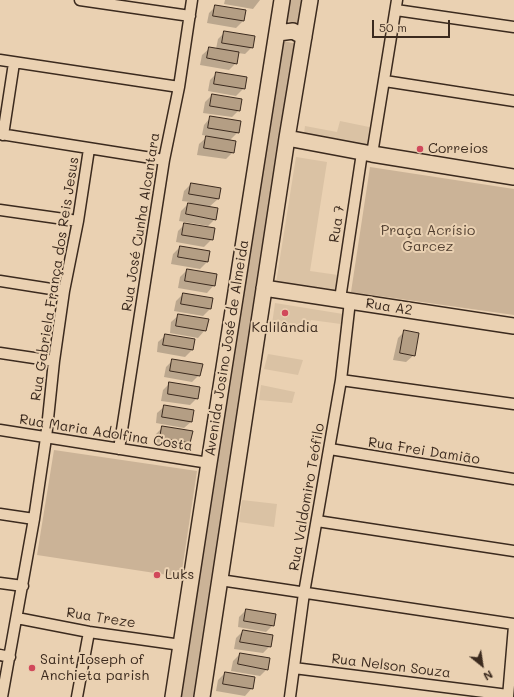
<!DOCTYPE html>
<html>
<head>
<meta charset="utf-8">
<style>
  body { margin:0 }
  #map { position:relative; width:514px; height:697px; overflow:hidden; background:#ead1b2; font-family:Mali,sans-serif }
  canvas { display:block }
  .north { position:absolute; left:462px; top:645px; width:40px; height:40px; -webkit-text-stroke:3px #ead1b2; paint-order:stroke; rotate:150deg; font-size:11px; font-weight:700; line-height:16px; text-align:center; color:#3b2a1e }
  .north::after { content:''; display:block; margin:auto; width:14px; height:18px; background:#3b2a1e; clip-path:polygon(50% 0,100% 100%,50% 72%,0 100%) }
  .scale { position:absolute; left:372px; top:20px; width:78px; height:18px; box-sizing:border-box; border:2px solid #3b2a1e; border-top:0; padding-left:5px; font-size:12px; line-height:14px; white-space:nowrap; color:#3b2a1e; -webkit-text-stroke:3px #ead1b2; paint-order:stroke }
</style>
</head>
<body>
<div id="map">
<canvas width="514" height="697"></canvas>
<div class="north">N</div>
<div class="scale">50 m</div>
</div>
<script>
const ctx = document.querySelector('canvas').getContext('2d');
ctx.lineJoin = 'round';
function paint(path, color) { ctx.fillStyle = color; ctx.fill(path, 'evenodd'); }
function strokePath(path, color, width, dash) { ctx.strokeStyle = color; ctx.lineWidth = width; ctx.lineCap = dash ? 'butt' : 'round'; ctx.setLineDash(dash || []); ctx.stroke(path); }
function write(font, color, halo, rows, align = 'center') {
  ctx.font = font + ' Mali,sans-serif'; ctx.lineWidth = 4; ctx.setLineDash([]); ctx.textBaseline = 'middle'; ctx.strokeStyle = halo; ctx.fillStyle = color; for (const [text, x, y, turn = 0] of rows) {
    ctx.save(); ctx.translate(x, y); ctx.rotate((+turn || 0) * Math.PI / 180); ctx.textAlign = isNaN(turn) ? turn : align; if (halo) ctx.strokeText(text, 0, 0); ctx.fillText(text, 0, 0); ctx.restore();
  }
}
const built = new Path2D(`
  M340,121L374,128L369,145L304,134L305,126L337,132Z
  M296,157L327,162L310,271L338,275L335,292L276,283Z
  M275,303L343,314L341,324L311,320L308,330L272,324Z
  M268,354L303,360L298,375L264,369Z
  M261,385L295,392L292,403L259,400Z
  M242,500L277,504L274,527L239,522Z`);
const green = new Path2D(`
  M285,0H303L299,24L282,20Z
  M279,40L297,44L194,697H177Z
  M370,167L514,189V315L351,292Z
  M54,450L197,471L181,577L37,555Z`);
const shadow = new Path2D(`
  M225,0H260L253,9L224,4Z
  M216,6L245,11L243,21L236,28L207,23L209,13Z
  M225,32L252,47L245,54L238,53L236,63L229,70L200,65L202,55L210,48L216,49L218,39Z
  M217,73L244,88L236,96L208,91L210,80Z
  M212,95L239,110L232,117L203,113L205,102Z
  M211,117L238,132L229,141L233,152L226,159L197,155L199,144L208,136L202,135L204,125Z
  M191,184L220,189L218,199L209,207L215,219L208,226L179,221L181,211L190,202L182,201L184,191Z
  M185,224L212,239L204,247L176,242L178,231Z
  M180,247L207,262L200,269L171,264L173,254Z
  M187,270L214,285L207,293L178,288L180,277Z
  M183,294L212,299L210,309L203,316L174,311L176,301Z
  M179,315L205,330L198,338L170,333L171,322Z
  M405,331L414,355L406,362L393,360L398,338Z
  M166,335L194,340L192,350L185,357L157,352L158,342Z
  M173,360L199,375L192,382L164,377L166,367Z
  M170,383L197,398L190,405L161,401L163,390Z
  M165,406L192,421L184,428L156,423L157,413Z
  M163,427L190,442L182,449L154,444L156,434Z
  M246,610L273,625L266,632L238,627L239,617Z
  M243,631L270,646L263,653L234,649L236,638Z
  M240,654L267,669L260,676L231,671L233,661Z
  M225,673L252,688L245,696L216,691L218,680Z`);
const building = new Path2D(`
  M215,5L246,10L244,21L213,16Z
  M224,31L255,36L253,48L222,43Z
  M209,47L239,52L237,64L207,58Z
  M216,72L247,77L245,89L214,84Z
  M212,94L242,99L240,111L210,106Z
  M210,116L241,121L239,133L208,128Z
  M206,136L236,141L234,153L204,148Z
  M191,183L221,188L219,199L189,194Z
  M188,203L218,208L216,220L186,214Z
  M184,223L215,228L213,240L182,235Z
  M180,246L210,251L208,262L178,257Z
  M187,269L217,274L215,286L185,281Z
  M183,293L213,298L211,309L181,304Z
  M178,314L209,319L206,331L176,326Z
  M404,330L419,333L415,356L400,353Z
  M165,334L195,339L193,350L163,345Z
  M172,359L203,364L200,376L170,371Z
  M169,382L200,387L198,399L168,394Z
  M164,405L194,410L192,422L162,417Z
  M162,426L193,431L190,443L160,438Z
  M246,609L276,614L274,626L244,621Z
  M243,630L273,635L271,647L240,642Z
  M240,653L270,658L268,670L238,664Z
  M225,672L255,677L253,689L223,684Z`);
const street = new Path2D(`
  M80,0L190,16
  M396,10L514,27
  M0,60L179,87
  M385,81L514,101
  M0,134L164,160
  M3,135L14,63
  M372,154L397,0
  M0,210L78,221
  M0,281L64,291
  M340,299L362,153
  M0,353L54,361
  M341,380L514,404
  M0,430L209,463
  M119,449L164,160L179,87L192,0
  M330,449L514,479
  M0,514L34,519
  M317,521L514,551
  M220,580L514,624
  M0,583L23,586
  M17,618L89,632L181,645
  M0,655L10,657
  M294,668L508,695
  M2,697L34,519L46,438L54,361L64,291L78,221L89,149
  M77,697L89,632
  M290,697L304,593L341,380L350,301
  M508,697L514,626`);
const secondary = new Path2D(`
  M278,33L293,31L304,37
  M287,138L372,154L514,177
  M264,288L514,326
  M173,697L209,463L282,0
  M202,697L287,138L310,0`);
const markers = [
  [420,149,4,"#d1495b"],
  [285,313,4,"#d1495b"],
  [157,575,4,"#d1495b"],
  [32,668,4,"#d1495b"]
];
const poiNames = [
  ["Correios",428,149],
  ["Kalilândia",285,328,"center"],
  ["Luks",165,575],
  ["Saint Ioseph of",40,660],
  ["Anchieta parish",40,676]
];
const streetNames = [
  ["Rua José Cunha Alcantara",141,222,-81],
  ["Rua 7",337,224,-81],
  ["Rua Gabriela França dos Reis Jesus",55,279,-81],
  ["Rua A2",389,307,9],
  ["Avenida Josino José de Almeida",227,348,-81],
  ["Rua Maria Adolfina Costa",106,433,9],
  ["Rua Frei Damião",424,451,9],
  ["Rua Valdomiro Teófilo",307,497,-80],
  ["Rua Treze",101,618,9],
  ["Rua Nelson Souza",391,666,7]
];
const parkNames = [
  ["Praça Acrísio",428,231],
  ["Garcez",428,247]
];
paint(built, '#dac2a4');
paint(green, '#cbb397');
paint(shadow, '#0003');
paint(building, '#b49e84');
strokePath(building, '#3b2a1e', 1);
strokePath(street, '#3b2a1e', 13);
strokePath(secondary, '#3b2a1e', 18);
strokePath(street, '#ead1b2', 10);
strokePath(secondary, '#ead1b2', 15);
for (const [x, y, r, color] of markers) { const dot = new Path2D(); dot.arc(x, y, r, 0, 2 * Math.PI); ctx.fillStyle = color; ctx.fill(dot); strokePath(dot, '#ead1b2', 1.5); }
write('14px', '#3b2a1e', '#ead1b2', poiNames, 'left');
write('14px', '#3b2a1e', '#ead1b2', streetNames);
write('14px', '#513f30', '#ead1b2', parkNames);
</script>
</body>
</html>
